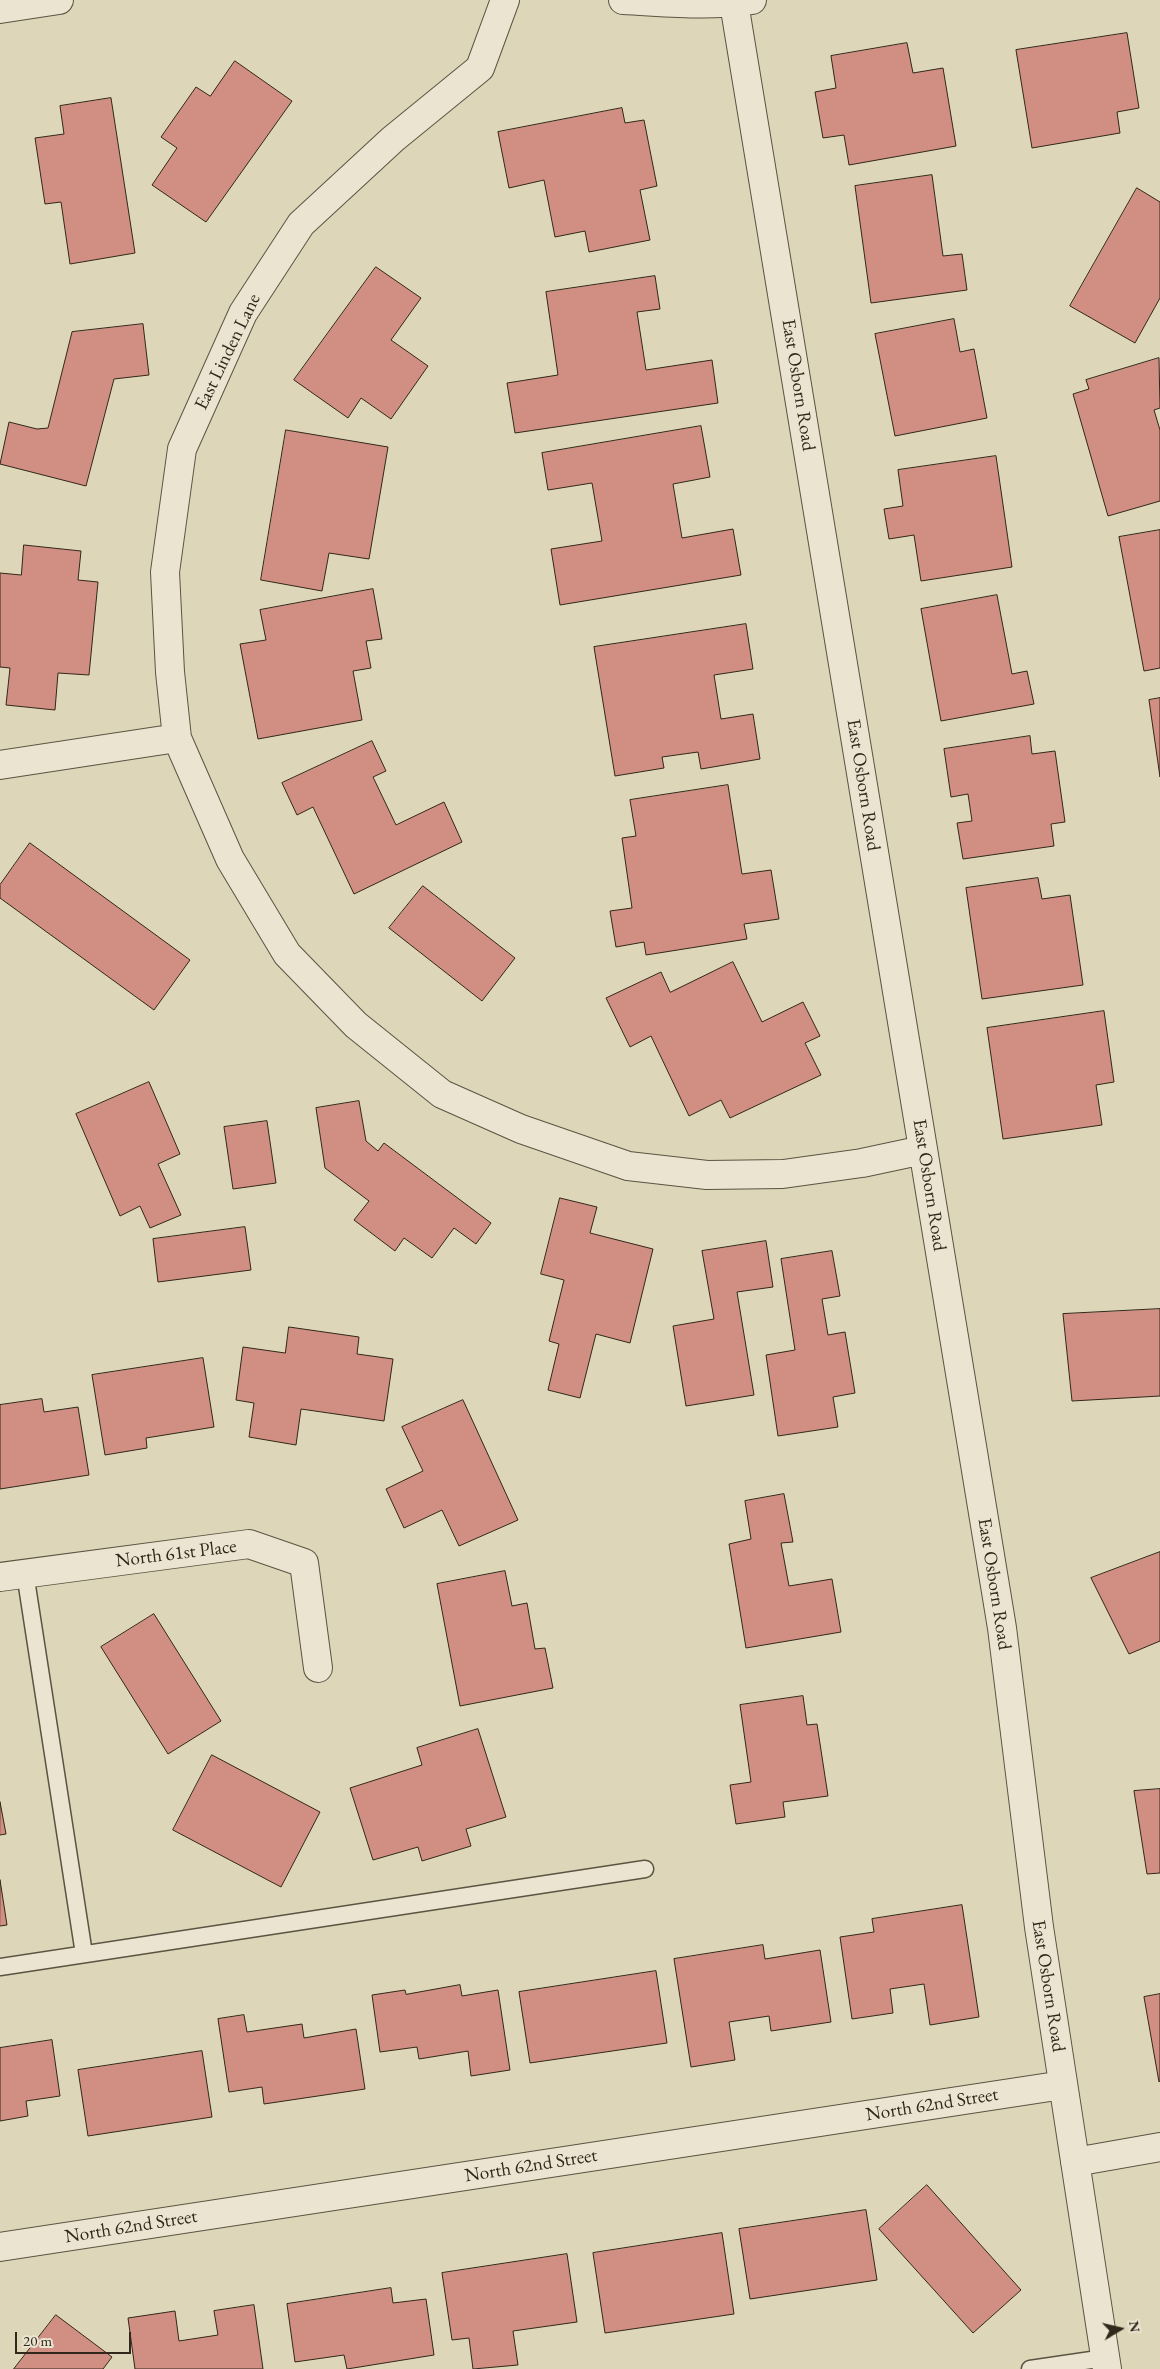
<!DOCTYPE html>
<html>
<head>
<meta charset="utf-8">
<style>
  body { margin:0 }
  #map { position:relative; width:1160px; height:2369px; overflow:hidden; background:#ded6b8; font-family:"EB Garamond",serif }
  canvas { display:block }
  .north { position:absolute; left:1095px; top:2304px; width:50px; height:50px; -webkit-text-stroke:4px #eae4d1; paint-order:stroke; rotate:81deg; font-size:14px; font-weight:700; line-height:20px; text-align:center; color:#31271a }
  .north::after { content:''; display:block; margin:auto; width:18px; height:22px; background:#31271a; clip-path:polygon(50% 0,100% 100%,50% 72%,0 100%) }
  .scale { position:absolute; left:15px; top:2332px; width:116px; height:22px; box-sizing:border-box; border:2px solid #31271a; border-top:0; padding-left:6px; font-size:15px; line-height:18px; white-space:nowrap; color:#31271a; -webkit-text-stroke:4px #eae4d1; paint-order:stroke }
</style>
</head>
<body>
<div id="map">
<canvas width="1160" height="2369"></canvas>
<div class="north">N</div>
<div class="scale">20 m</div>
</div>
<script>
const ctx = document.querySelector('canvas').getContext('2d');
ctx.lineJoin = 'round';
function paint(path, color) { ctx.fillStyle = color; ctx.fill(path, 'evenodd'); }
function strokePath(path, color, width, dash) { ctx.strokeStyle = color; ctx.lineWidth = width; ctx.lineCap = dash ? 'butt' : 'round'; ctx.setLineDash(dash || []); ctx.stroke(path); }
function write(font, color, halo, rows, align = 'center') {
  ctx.font = font + ' "EB Garamond",serif'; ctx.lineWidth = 4.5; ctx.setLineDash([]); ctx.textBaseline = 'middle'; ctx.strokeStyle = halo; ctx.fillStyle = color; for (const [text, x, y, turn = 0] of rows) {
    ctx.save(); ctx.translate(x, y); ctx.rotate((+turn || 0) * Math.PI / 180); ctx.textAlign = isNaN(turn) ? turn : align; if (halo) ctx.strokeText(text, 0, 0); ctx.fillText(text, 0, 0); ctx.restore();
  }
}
const building = new Path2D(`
  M1127,33L1139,108L1117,112L1120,133L1032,148L1016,50Z
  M907,43L913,73L943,68L956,146L849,165L844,135L823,138L815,92L836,88L831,56Z
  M235,61L292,101L206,222L152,185L177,148L161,137L196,87L210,96Z
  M111,98L135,253L70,264L61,202L45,204L35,138L64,134L60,106Z
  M622,108L625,123L644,120L657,186L640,190L650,240L589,252L585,231L555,237L544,180L509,188L498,132Z
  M932,175L943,256L962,254L967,290L871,303L855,186Z
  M1137,188L1160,202V298L1135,343L1070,306Z
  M376,267L421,298L391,340L428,366L391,419L361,398L348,418L294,380Z
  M655,276L660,309L637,312L646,370L712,360L718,403L515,433L507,383L558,375L546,292Z
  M954,319L960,352L974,349L987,418L895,436L875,334Z
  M143,324L149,375L114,379L86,486L0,464L9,422L37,429L48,428L72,332Z
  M1159,358L1160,408L1154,410L1160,430V501L1108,516L1073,394L1089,389L1086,380Z
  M701,426L710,477L673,484L682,538L733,529L741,575L560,605L551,549L602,541L592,483L548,490L542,453Z
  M286,430L388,447L369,559L329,553L322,591L261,580Z
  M996,456L1012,567L921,581L914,535L889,539L884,509L903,506L898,470Z
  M1160,530V668L1144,671L1119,537Z
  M24,545L81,551L78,580L98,582L89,675L58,673L55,710L6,705L10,668L0,667V573L21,575Z
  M373,589L382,639L366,641L371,668L353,671L362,720L258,739L240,644L266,640L260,610Z
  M997,595L1012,674L1027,671L1034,704L941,721L921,609Z
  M746,624L753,669L714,675L721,719L753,714L760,759L701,769L698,752L662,757L664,768L615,776L594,647Z
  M1160,698V777L1149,700Z
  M1030,736L1032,754L1055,751L1065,822L1051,824L1054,846L963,859L957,823L972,821L968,794L951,797L944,749Z
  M372,741L386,771L373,777L396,825L444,802L462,842L354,894L313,807L297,815L282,783Z
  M728,785L742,874L771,870L779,919L744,924L747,939L646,955L644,942L616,947L610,911L632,908L622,838L636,836L630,800Z
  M30,843L190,960L154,1010L0,898V885Z
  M1038,878L1042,899L1070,895L1083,985L982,999L966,888Z
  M423,886L515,958L482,1001L389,928Z
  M733,962L762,1022L803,1002L820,1036L805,1043L821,1075L730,1118L721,1100L689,1116L651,1036L630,1047L606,998L661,972L670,992Z
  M1104,1011L1114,1082L1096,1085L1102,1125L1003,1139L987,1028Z
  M149,1082L180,1154L158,1164L181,1215L150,1228L140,1206L120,1216L76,1114Z
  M359,1101L366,1141L378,1151L384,1143L491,1223L476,1244L454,1228L432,1258L404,1238L395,1251L354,1220L369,1201L325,1168L316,1108Z
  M267,1121L276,1183L233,1189L224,1127Z
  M560,1198L597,1207L590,1233L653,1249L630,1343L596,1334L580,1398L548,1390L559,1344L549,1341L564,1280L541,1274Z
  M245,1227L251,1270L158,1282L153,1239Z
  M766,1241L773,1287L737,1292L754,1395L686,1406L673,1326L714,1319L702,1251Z
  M832,1251L840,1296L822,1299L828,1335L845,1332L855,1393L833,1397L838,1427L778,1436L766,1355L795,1350L781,1259Z
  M1160,1309V1396L1072,1401L1063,1314Z
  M289,1327L359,1337L357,1354L393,1359L384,1421L301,1409L296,1445L249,1437L254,1403L236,1400L243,1347L285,1353Z
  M203,1358L214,1427L146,1438L147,1448L105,1455L92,1375Z
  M42,1399L44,1412L78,1407L89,1475L0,1489V1405Z
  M463,1400L518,1520L459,1546L442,1510L404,1528L386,1489L423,1471L402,1427Z
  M784,1494L793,1542L781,1543L789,1586L832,1579L841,1632L746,1648L729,1544L751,1539L745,1501Z
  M1160,1552V1641L1129,1654L1091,1578Z
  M505,1571L512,1606L527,1603L535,1649L545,1648L553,1688L460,1706L437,1584Z
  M154,1614L221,1721L168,1754L101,1647Z
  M803,1696L807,1725L817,1724L828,1796L783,1802L785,1817L736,1824L730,1785L751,1782L740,1705Z
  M478,1729L506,1817L466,1829L471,1846L422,1861L418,1847L373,1860L350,1788L422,1765L417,1748Z
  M212,1755L320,1812L281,1887L173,1830Z
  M1160,1789V1873L1147,1874L1134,1791Z
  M0,1802L6,1834L0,1835Z
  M0,1880L7,1925L0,1926Z
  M962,1905L979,2017L930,2025L924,1984L890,1989L893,2013L852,2019L840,1937L874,1932L872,1919Z
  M763,1945L765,1959L820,1950L831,2022L771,2031L769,2016L729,2022L735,2060L691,2067L674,1959Z
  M656,1971L667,2043L530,2063L519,1992Z
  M460,1985L462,1996L498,1990L510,2070L471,2076L468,2051L419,2059L417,2047L380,2052L372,1995L405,1990L406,1994Z
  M1160,1994V2081L1159,2082L1144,1997Z
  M244,2015L247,2032L302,2024L304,2038L356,2029L365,2089L264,2104L262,2087L229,2092L218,2019Z
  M52,2040L60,2096L26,2101L28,2116L0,2121V2048Z
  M202,2051L212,2117L88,2136L78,2070Z
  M927,2185L1021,2290L973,2333L879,2229Z
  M866,2210L877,2280L750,2299L739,2229Z
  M722,2233L734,2314L605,2333L593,2253Z
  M567,2254L577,2322L513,2331L518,2365L473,2369L469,2338L452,2340L442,2273Z
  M391,2288L393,2303L426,2299L434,2355L347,2369L344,2355L295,2362L287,2304Z
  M254,2305L263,2369H135L128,2318L175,2311L179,2341L218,2335L214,2311Z
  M56,2315L112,2357L103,2369H14Z`);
const service = new Path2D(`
  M25,1573L84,1954
  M0,1967L645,1869
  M1030,2369L1105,2358`);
const minor = new Path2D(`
  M505,0L480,68L393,139L301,224L243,313L182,449L165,572L170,672L177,738L230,859L287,954L356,1025L442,1094L521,1129L628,1166L707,1175L783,1174L862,1163L923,1150
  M623,0C666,2 709,7 752,0
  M734,3L1002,1628L1039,1927L1107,2369
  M0,9L59,0
  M0,765L177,738
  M0,1577L249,1544L304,1563L318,1668
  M1075,2162L1160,2147
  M0,2247L1063,2085`);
const streetNames = [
  ["East Linden Lane",228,352,-64],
  ["East Osborn Road",798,385,81],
  ["East Osborn Road",863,785,81],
  ["East Osborn Road",929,1185,81],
  ["North 61st Place",176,1554,-7],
  ["East Osborn Road",994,1584,81],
  ["East Osborn Road",1048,1986,81],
  ["North 62nd Street",932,2105,-9],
  ["North 62nd Street",531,2166,-9],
  ["North 62nd Street",131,2227,-9]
];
paint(building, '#d08f82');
strokePath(building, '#31271a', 1);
strokePath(service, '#5c5342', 19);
strokePath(minor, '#5c5342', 30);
strokePath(service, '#eae4d1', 16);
strokePath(minor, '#eae4d1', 28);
write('19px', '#31271a', '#eae4d1', streetNames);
</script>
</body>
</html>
